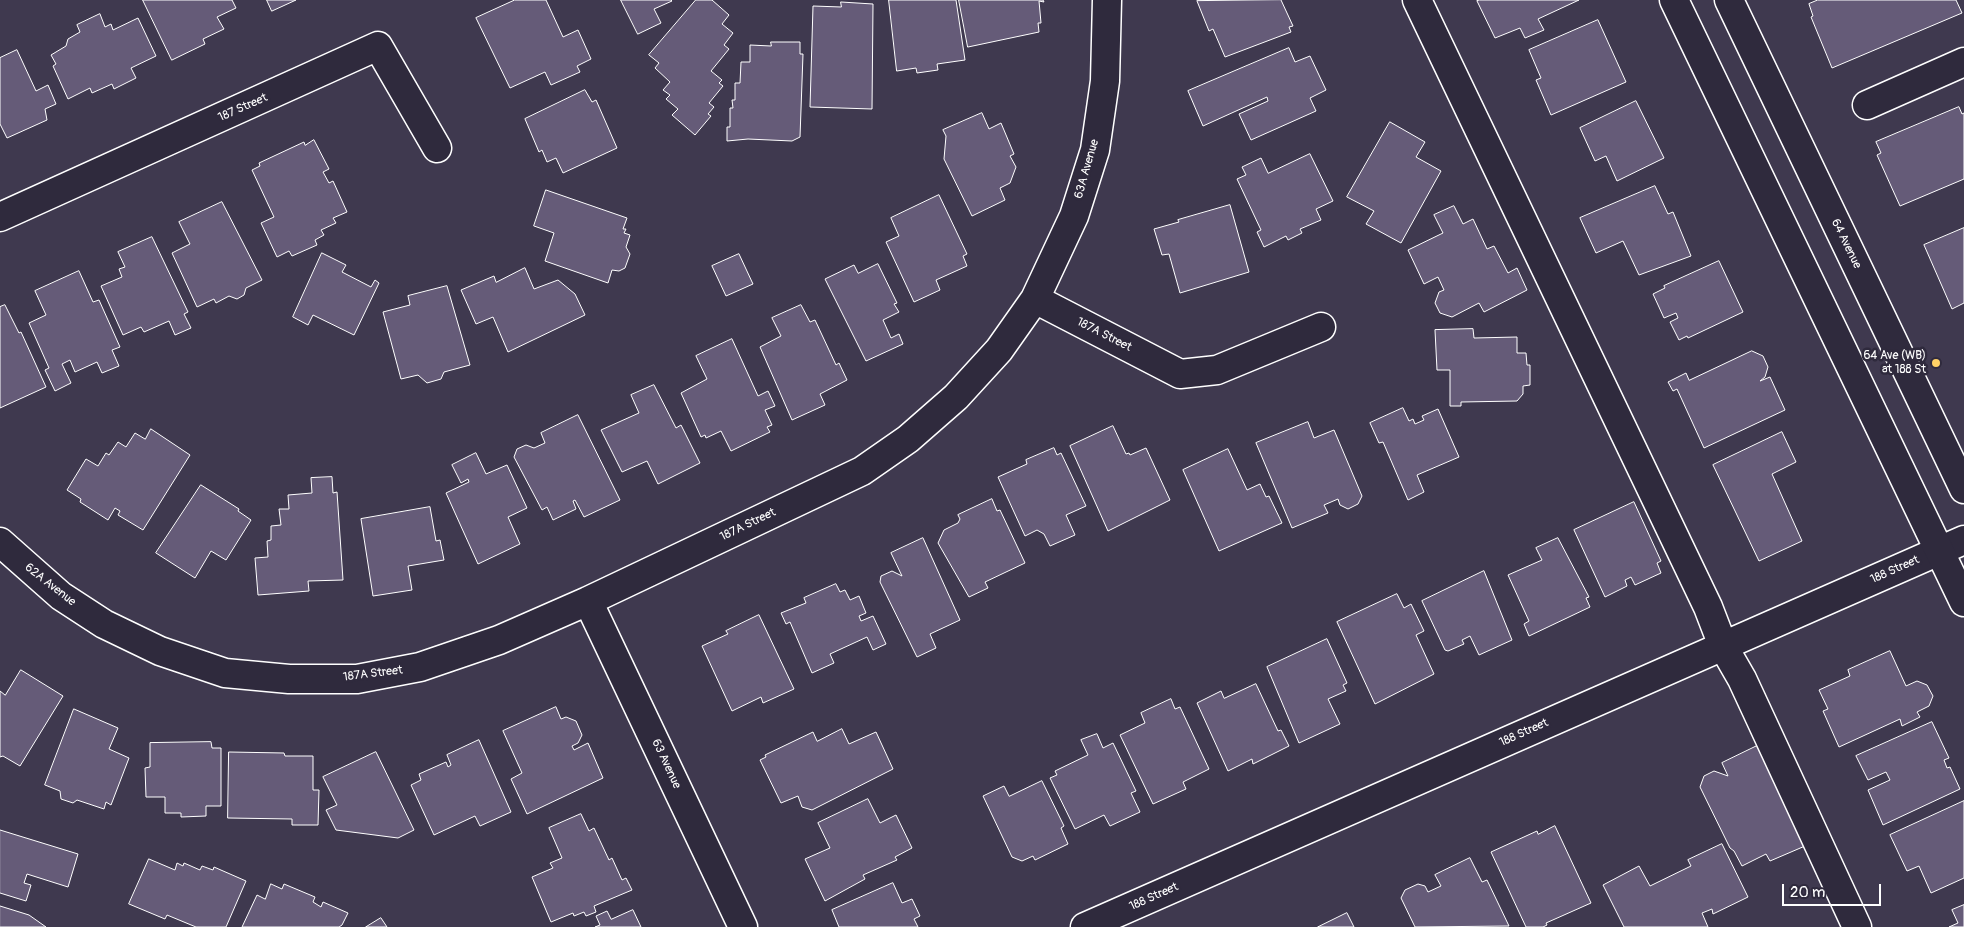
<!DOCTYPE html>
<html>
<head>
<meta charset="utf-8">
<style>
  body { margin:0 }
  #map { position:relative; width:1964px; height:927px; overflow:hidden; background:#3f394f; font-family:Pangolin,sans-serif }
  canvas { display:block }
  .scale { position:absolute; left:1782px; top:884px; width:99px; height:22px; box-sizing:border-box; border:2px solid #fff; border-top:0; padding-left:6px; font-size:15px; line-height:18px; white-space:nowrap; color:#fff; -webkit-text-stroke:4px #2f2a3d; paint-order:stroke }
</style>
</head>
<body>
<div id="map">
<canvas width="1964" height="927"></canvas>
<div class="scale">20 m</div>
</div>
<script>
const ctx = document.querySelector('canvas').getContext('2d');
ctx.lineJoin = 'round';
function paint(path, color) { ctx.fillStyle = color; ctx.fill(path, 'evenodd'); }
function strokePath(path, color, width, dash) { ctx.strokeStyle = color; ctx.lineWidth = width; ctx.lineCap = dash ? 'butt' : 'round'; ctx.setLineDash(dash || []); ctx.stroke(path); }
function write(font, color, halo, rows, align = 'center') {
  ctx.font = font + ' Pangolin,sans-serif'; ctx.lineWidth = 5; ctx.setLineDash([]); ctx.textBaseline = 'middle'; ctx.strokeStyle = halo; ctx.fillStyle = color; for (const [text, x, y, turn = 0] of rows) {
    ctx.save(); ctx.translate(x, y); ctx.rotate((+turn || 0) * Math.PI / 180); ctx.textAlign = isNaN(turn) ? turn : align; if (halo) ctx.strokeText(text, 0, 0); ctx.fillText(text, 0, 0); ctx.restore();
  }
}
const building = new Path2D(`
  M143,0H232L236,8L217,17L224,29L203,39L205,44L172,60Z
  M267,0H296L272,11Z
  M515,0H546L563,37L578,30L591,59L577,66L580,72L551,85L545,72L510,88L476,18Z
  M621,0H671L672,1L654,9L661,23L638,34Z
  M696,0H712L729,15L722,24L733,33L724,45L729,49L711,71L722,80L719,83L723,86L709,103L714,107L708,114L711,116L695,135L672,115L678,109L666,99L670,95L663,90L670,82L655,68L659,63L649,55Z
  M889,0H956L965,60L937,64L938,70L917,73L916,68L897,71Z
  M959,0H1043L1044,2L1039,1L1041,23H1038L1039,32L968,47Z
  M1281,0L1293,26L1289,27L1291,32L1225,57L1213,29L1209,31L1197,1Z
  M1480,0H1579L1538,19L1544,30L1525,38L1520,28L1495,38L1477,1Z
  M1818,0H1956L1962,13L1832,68L1811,17L1813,16L1809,4Z
  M841,2L873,4L872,109L810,107L813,6L841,7Z
  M100,14L105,27L111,24L113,30L138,18L156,56L131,68L136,78L114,89L112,84L92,93L90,88L68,99L53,66L56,64L51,55L66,46L68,39L80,32L77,25Z
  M1598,20L1626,82L1551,115L1536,80L1541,78L1529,50Z
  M771,42H800V54H803L800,137L792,141L748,139L727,141V127H730V108H733L732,100H735V83H740L741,62H750V45L771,46Z
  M1289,48L1295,62L1310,56L1326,90L1310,98L1316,111L1251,140L1239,114L1268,101L1267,97L1203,126L1188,91Z
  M17,50L36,91L48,85L56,104L45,109L47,120L7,138L0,124V58Z
  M585,90L592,102L596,100L617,148L563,173L556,158L547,162L542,150L539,152L525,119Z
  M1636,101L1664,158L1617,181L1606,156L1595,161L1580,128Z
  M1959,107L1962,114L1964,113V179L1900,206L1877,155L1881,153L1876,142Z
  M982,113L989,129L1001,123L1014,154L1010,156L1016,167L1010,183L1000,188L1005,200L972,216L944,159L946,136L943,130Z
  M1390,122L1425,142L1416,157L1441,171L1401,243L1366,224L1374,211L1347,197Z
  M314,140L329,169L323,172L329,183L333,181L347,212L333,218L336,223L321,230L324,235L315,240L317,245L292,256L289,251L277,257L261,223L274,217L252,170L260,166L259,163L304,142L305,145Z
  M1310,154L1333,201L1316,209L1321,220L1300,229L1302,233L1288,240L1286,236L1264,247L1257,232L1261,230L1237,179L1246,175L1242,167L1261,158L1268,173Z
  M1655,186L1668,214L1673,212L1691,256L1639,275L1623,241L1596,253L1580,218Z
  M546,190L627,218L623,229H626L624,233L630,235L626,247L630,254L625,268L619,271L612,270L608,283L545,261L554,233L534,226Z
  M939,195L967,254L963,256L967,266L936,280L940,290L914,302L886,242L899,236L891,218Z
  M222,202L262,280L246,288L244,295L237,299L229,296L216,303L214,299L197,307L172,253L190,244L179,222Z
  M1230,205L1249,272L1180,293L1169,254L1162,255L1154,229L1179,222L1178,220Z
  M1454,206L1463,224L1473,219L1487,249L1494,246L1508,273L1517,268L1527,290L1484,312L1479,303L1452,317L1440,313L1435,303L1439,292L1444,290L1438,277L1424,284L1408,250L1443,233L1434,215Z
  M1964,228V303L1952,309L1924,245Z
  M152,237L188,312L184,314L191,328L175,335L169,321L144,332L141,327L123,335L101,286L122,277L119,269L125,267L118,252Z
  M322,253L346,265L342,272L371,287L375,280L379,283L354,335L313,315L308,325L293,317Z
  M739,254L753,284L726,296L712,266Z
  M1719,261L1743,312L1688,338L1687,336L1679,340L1670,322L1678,318L1676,313L1664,318L1653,294L1665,288L1664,286Z
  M878,264L897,303L894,304L899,312L883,320L891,338L899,334L903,344L866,361L825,279L854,265L858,273Z
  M525,268L534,289L558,280L575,294L585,315L508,352L493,317L476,324L461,290L494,276L496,282Z
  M79,271L93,302L99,300L120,347L112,350L119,366L102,373L97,362L75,372L70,360L62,364L71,383L55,391L45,370L49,368L29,323L46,315L35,291Z
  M447,286L470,365L444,372L441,379L427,383L418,375L401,379L383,312L410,305L408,296Z
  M5,305L19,333L21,332L46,387L0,408V307Z
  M801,305L810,322L815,320L836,365L839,363L847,380L820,394L825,405L792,420L760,347L781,336L772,318Z
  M1473,329L1474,338L1517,337V353H1526L1527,365H1530V385L1523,386V394L1517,401L1461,402V406H1450V370H1437L1435,330Z
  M732,339L758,396L768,391L775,406L765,410L772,425L767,427L770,432L731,451L721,431L706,438L705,435L701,437L681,393L707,379L696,356Z
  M1752,351L1763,356L1768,367L1765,377L1760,381L1770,377L1785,410L1704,448L1677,389L1673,391L1668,382L1686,373L1689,380Z
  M654,385L676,428L681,425L700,463L658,484L647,461L622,472L601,430L639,413L631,395Z
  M1403,408L1409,421L1413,419L1415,424L1424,420L1422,416L1438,409L1459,457L1417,475L1424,492L1408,500L1383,442L1379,443L1370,423Z
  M578,415L620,500L584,517L575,500L573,501L576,509L553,520L547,507L542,510L514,457L517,449L526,445L534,448L545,443L541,433Z
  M1308,422L1314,438L1334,430L1362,496L1358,504L1348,509L1340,505L1338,499L1324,505L1328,513L1292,528L1256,443Z
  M1113,426L1126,454L1129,453L1130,455L1146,448L1170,500L1108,531L1070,446Z
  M151,429L190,455L143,530L118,515L120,511L115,508L108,520L80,502L81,499L67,490L86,459L98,466L106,453L109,455L118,442L126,447L135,433L145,439Z
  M1782,432L1796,462L1772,474L1802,541L1759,561L1713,465Z
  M1054,448L1057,455L1061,453L1086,506L1066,515L1075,535L1050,546L1044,534L1037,530L1025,536L998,477L1027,464L1026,460Z
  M1228,449L1247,490L1260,484L1266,497L1269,496L1282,523L1219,551L1183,470Z
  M476,453L486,474L507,465L527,508L508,517L520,544L478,564L446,493L469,482L468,479L461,483L452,465Z
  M332,477L333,493L337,492L343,580L308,581L309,591L258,595L255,558L268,557L267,541L271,540V526L281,525L279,509H289L288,495L312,493L311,478Z
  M201,485L239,509L238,511L251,520L226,560L211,551L195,578L156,553Z
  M992,499L997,511L1000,510L1025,563L985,582L988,588L969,597L938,543L944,530L958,523L960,519L958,515Z
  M1634,502L1661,561L1657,563L1661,573L1635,585L1631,577L1625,580L1627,586L1605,597L1574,530Z
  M430,507L436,541L440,540L444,560L408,566L412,590L373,596L361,519Z
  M923,538L960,620L930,634L936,648L917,657L880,582L881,576L892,571L902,576L891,553Z
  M1558,538L1589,597L1586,598L1590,607L1529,636L1524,624L1529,621L1508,575L1542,560L1536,548Z
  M1484,571L1512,640L1479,655L1470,636L1462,640L1464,644L1448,651L1445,650L1422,601Z
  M836,584L840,592L845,590L850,600L859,596L866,613L859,616L861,621L873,616L886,644L873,650L867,637L830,654L834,663L812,673L790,622L786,624L781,613L806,603L804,598Z
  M1397,594L1404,608L1411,604L1424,631L1416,635L1434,674L1375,704L1337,622Z
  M759,615L794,689L763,703L761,697L732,711L702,646L728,634L726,631Z
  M1327,639L1347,683L1343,685L1346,691L1328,699L1340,724L1299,743L1267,667Z
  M1890,651L1906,686L1917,681L1927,685L1933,696L1929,706L1917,712L1920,717L1902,726L1900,719L1839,747L1823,711L1828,709L1819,690L1850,676L1848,670Z
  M21,670L63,696L20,766L3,756L0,757V691L5,695Z
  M1256,684L1278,731L1281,730L1289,746L1253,764L1252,759L1228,771L1197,703L1221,691L1224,698Z
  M1171,699L1175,709L1180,707L1209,769L1183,782L1186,789L1153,804L1120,735L1145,723L1141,713Z
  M556,707L561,719L566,717L576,721L582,735L578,743L572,746L574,750L588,743L603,778L527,814L511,779L522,773L503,731Z
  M74,709L118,728L109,749L129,758L111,805L106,802L104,809L77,800L73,803L61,799L60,791L45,785Z
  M1932,722L1949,758L1944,760L1947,768L1950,767L1960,789L1883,825L1868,790L1890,780L1886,772L1868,780L1856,756Z
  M842,729L849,744L876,732L893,769L812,810L802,807L798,796L781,803L760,760L766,757L765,755L813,732L817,741Z
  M1097,734L1103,748L1113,743L1136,791L1131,793L1140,812L1110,826L1104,815L1075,829L1050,778L1057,775L1055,771L1088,755L1081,740Z
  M479,740L511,812L480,826L475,816L434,835L411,785L421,780L419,774L446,762L448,767L451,765L447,755Z
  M211,742L212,748H221V806H206V816L181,817V813H165V797H146L145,768L150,767V743Z
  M1757,746L1805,846L1770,861L1766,854L1742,866L1734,851L1730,848L1700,787L1704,776L1714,771L1728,776L1722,763Z
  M229,752L284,753L285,756H313V790H319L318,825H292V819L228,818Z
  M376,752L414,830L398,838L336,830L326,810L337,805L323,777Z
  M1042,781L1064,826L1061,828L1068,844L1035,860L1033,856L1022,861L1012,857L983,796L1004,786L1009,796Z
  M868,799L880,823L896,815L912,848L895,857L897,860L863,875L865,879L825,901L805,859L830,848L818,823Z
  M1964,801V878L1931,893L1919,866L1907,871L1890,835Z
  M581,814L589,831L594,828L609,860L612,858L622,880L626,878L632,890L594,906L596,912L586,916L584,912L574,916L573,913L551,922L532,877L553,868L550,863L562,858L549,828Z
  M1555,826L1591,903L1546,923L1547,925L1543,927H1526L1491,852L1537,831L1538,834Z
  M0,830L78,854L68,887L27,874L24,883L31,885L26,901L0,893Z
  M1722,844L1748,897L1713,914L1712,909L1702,913L1708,927H1624L1603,885L1639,866L1650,886L1691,866L1688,860Z
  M1470,858L1482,882L1487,880L1509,926L1415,927L1401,898L1405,890L1418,884L1425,886L1428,892L1441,886L1435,875Z
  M149,859L175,870L177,863L183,866L184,863L200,870L202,866L213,870L214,867L246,881L226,927H196L167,915L165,919L129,904Z
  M893,883L902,903L912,899L920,916L914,919L918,927H839L832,910Z
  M271,884L282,889L284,884L315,897L313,902L321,907L323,902L348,913L342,925L339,927H242L257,895L265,899Z
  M1964,905V927H1949L1958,923L1952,910Z
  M0,906L29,915L46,927H0Z
  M633,910L641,927H595L600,925L596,916L607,911L611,919Z
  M1347,913L1354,927H1318Z
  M381,918L387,927H366Z`);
const minor = new Path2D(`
  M1417,0L1708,607L1723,646L1742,679L1857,927
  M1867,105L1964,62
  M0,217L378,46L437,148
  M1035,299L1180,374L1217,370L1321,327
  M0,542L61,596L104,624L160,651L225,673L289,679H357L420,667L499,640L588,601L862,471L908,439L956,397L999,350L1035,299L1074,216L1095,150L1105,81L1107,0
  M588,601L743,927
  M1085,927L1964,540`);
const major = new Path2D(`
  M1674,0L1964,602
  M1729,0L1964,489`);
const markers = [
  [1936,363,5,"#ffd166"]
];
const streetNames = [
  ["187 Street",243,108,-24],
  ["63A Avenue",1087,169,-74],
  ["64 Avenue",1846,244,64],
  ["187A Street",1104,335,27],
  ["187A Street",748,525,-26],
  ["188 Street",1895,570,-24],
  ["62A Avenue",50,585,38],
  ["187A Street",373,674,-7],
  ["188 Street",1524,733,-24],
  ["63 Avenue",666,764,65],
  ["188 Street",1154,897,-24]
];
const poiNames = [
  ["64 Ave (WB)",1926,356],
  ["at 188 St",1926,370]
];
paint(building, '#655b78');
strokePath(building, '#fff', 1);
strokePath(minor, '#fff', 31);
strokePath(major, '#fff', 31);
strokePath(minor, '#2f2a3d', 28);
strokePath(major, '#2f2a3d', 28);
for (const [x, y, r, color] of markers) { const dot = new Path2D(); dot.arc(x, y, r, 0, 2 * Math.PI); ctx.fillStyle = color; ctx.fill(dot); strokePath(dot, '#2f2a3d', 2); }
write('12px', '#fff', '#2f2a3d', streetNames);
write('12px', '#fff', '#2f2a3d', poiNames, 'right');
</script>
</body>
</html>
